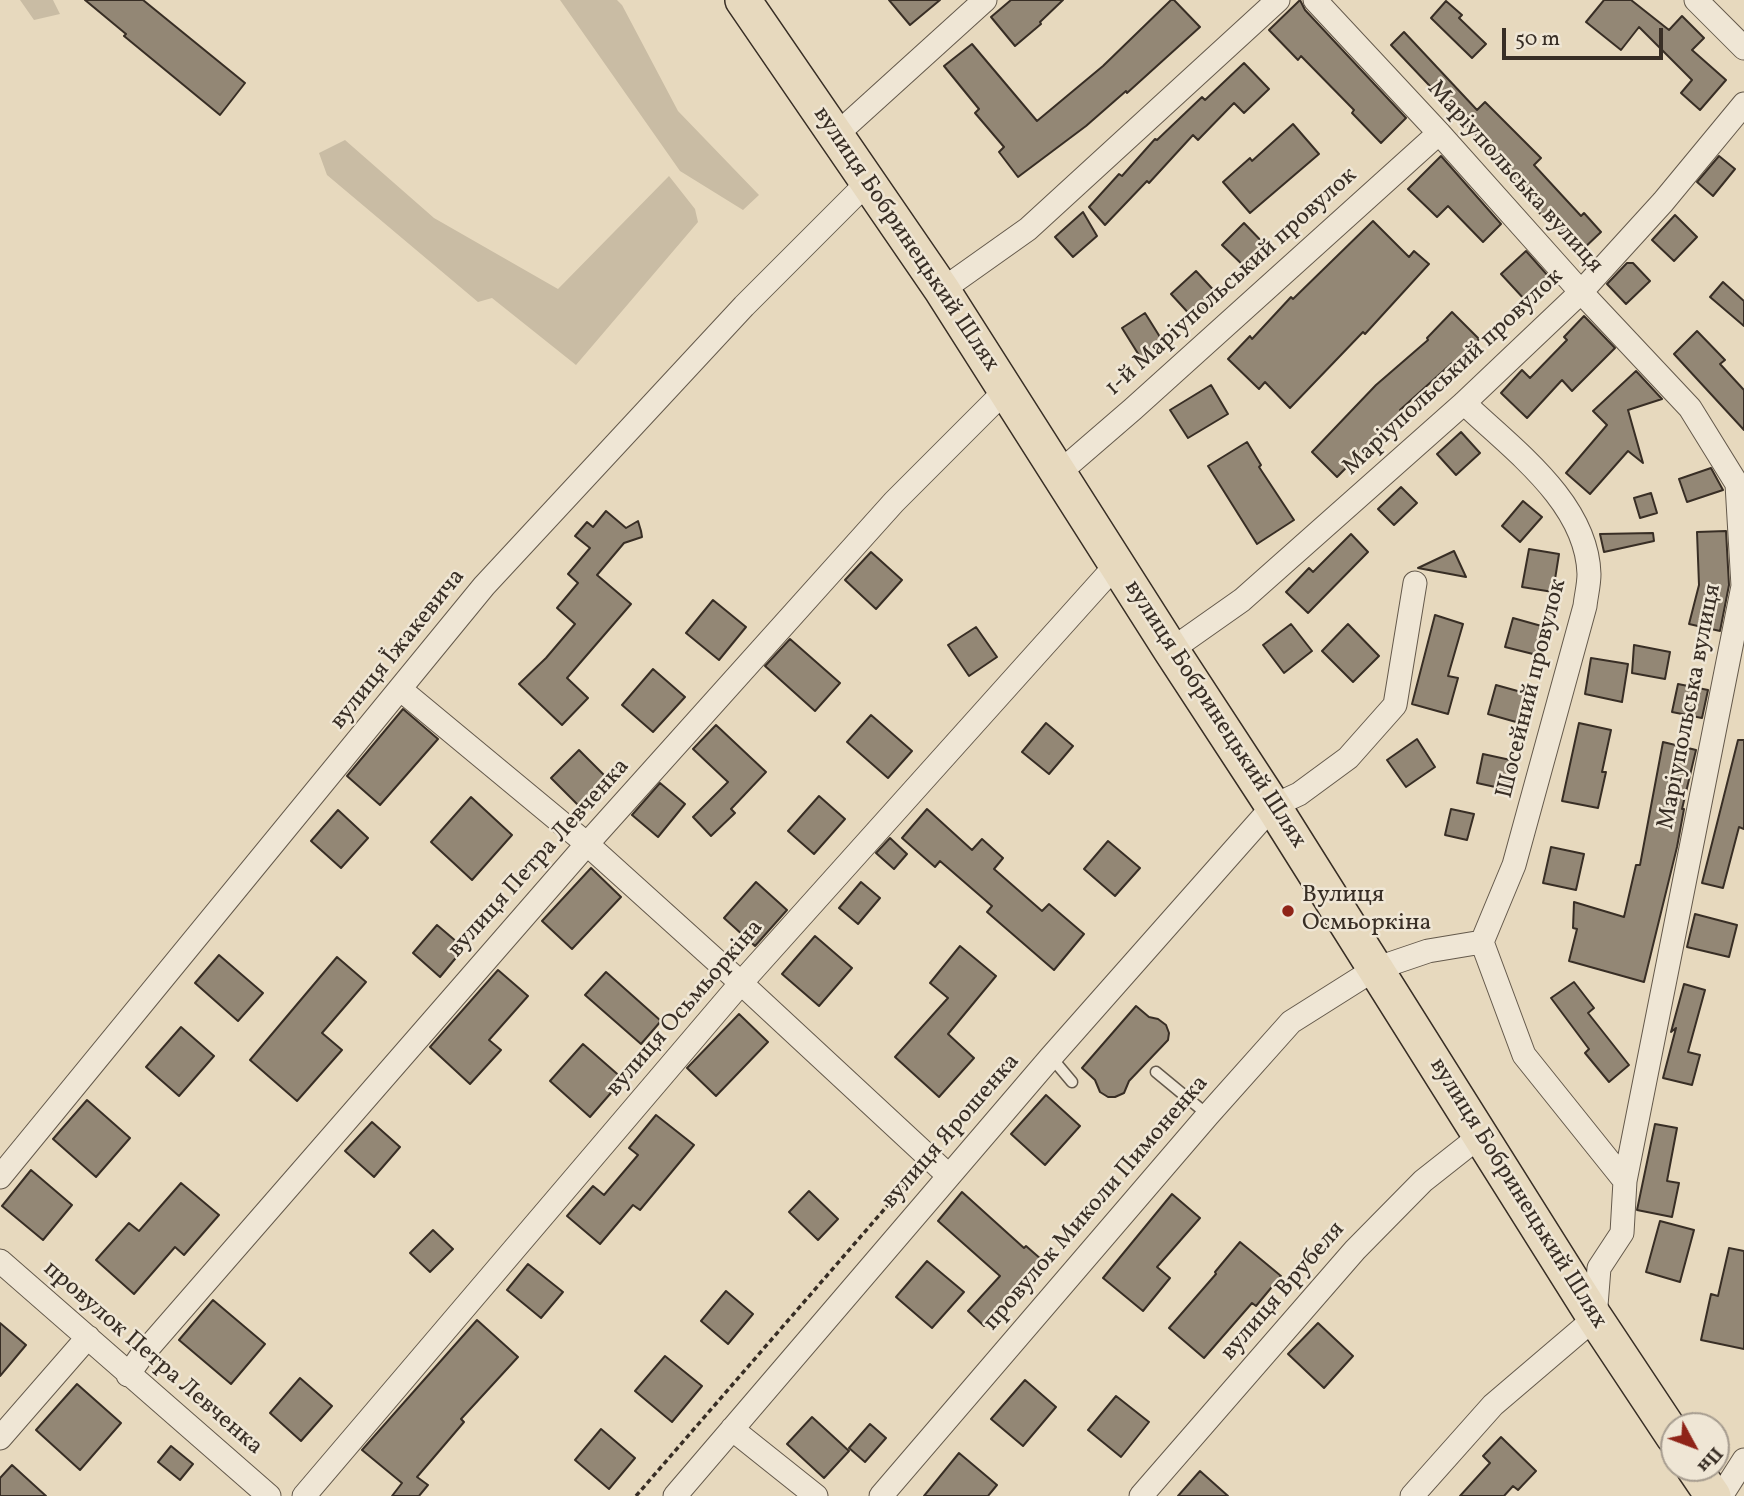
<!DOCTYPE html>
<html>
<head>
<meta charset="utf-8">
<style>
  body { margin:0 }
  #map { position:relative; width:1744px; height:1496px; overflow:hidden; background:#e7d9be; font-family:Vollkorn,serif }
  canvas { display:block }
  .north { position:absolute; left:1660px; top:1412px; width:70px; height:70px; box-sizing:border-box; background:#efe6d5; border:2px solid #a69c8f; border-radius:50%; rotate:131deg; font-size:19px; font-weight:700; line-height:28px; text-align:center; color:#382e25 }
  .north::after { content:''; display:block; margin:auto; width:24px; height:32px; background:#8f2418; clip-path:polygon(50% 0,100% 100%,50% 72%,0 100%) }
  .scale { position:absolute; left:1502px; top:28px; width:161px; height:32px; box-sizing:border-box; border:4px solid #382e25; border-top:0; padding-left:9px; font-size:21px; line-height:24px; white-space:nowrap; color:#382e25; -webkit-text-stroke:5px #efe6d5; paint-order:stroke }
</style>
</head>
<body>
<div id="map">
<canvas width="1744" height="1496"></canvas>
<div class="north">Пн</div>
<div class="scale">50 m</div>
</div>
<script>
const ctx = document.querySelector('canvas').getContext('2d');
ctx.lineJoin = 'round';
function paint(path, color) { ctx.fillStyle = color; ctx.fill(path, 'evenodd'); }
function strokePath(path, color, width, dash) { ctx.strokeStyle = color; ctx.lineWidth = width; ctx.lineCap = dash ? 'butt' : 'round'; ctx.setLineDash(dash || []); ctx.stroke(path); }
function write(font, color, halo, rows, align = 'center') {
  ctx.font = font + ' Vollkorn,serif'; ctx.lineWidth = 5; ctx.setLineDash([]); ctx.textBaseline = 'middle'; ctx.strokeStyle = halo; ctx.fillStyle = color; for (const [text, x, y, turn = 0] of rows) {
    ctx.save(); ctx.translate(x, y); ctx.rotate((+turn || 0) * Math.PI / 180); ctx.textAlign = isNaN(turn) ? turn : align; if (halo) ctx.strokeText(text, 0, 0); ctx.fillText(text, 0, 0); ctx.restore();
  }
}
const green = new Path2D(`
  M20,0H53L60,14L34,20Z
  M560,0H617L622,5L678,111L759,195L743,210L680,171Z
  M345,140L434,218L558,289L669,176L695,209L698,222L576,365L492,298L478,302L327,175L319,153Z`);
const building = new Path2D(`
  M85,0H143L245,83L220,115L124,36L126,34Z
  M889,0H940L910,25Z
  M1011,0H1063L1040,22L1041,24L1015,46L991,17Z
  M1171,0H1174L1200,27L1127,93L1126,91L1086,126L1018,177L999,152L1004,147L975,113L979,109L944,66L972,44L1037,121L1103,66Z
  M1300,0L1305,10L1406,118L1381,143L1352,113L1354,110L1301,56L1298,60L1269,30Z
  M1604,0H1631L1669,30L1682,16L1704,38L1692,50L1726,80L1700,110L1681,93L1692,80L1639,27L1621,50L1586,22Z
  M1446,1L1462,15L1459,18L1486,44L1472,58L1431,18Z
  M1404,32L1477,110L1485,102L1541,158L1534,165L1581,216L1584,213L1601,232L1580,252L1547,216L1545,219L1525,197L1529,194L1496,159L1498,158L1391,45Z
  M1244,63L1269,89L1244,113L1234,103L1198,140L1193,135L1149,183L1147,181L1105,225L1089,207L1119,174L1122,176L1155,139L1157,140L1202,97L1205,100Z
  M1293,124L1319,154L1250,213L1223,182L1250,158L1252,161Z
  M1441,156L1501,224L1483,242L1448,206L1437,217L1408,189Z
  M1719,156L1735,169L1713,196L1697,182Z
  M1083,212L1097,236L1073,257L1055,237Z
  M1675,215L1697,237L1674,261L1652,240Z
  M1373,221L1409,257L1414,251L1429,264L1365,334L1363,332L1290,408L1265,382L1259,389L1228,359L1250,336L1252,339L1291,297L1293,299Z
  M1244,223L1268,248L1247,269L1222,245Z
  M1526,251L1549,277L1525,300L1501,274Z
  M1627,263H1633L1650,281L1626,304L1607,284Z
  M1196,271L1218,295L1193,318L1171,294Z
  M1723,282L1744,301V326L1710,297Z
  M1452,312L1479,339L1454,364L1452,363L1400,410L1402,411L1337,477L1312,452L1376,385L1428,340L1427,338Z
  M1145,313L1165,345L1142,360L1122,328Z
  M1584,316L1615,348L1572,391L1562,380L1527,418L1501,393L1522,370L1530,378L1567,340L1564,337Z
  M1697,331L1725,360L1720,364L1744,390V430L1674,354Z
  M1636,371L1662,399L1628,410L1643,463L1628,451L1590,494L1566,473L1607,425L1593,411Z
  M1211,385L1228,414L1188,438L1170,410Z
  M1461,432L1480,453L1456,475L1437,454Z
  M1247,442L1261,465L1259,467L1294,520L1257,544L1208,466Z
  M1711,468L1723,490L1687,502L1679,479Z
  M1401,487L1417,503L1394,525L1378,509Z
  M1651,493L1657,513L1640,518L1634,498Z
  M1523,501L1542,517L1520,542L1502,526Z
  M606,511L626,528L638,521L641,531L642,537L624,543L597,575L631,604L567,678L588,698L562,725L519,684L546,658L575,624L557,608L578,583L568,574L590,548L575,536L587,522L593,527Z
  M1726,531L1729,585L1720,631L1689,624L1699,585L1697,532Z
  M1653,533L1654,541L1604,552L1600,534Z
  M1351,534L1368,552L1308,613L1286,592L1309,568L1313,572Z
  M1529,549L1559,554L1553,592L1522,587Z
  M1454,551L1466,577L1418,568Z
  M871,552L902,580L876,609L845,580Z
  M713,600L746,627L719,660L686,633Z
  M1435,615L1463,624L1448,676L1458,678L1448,714L1412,704Z
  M1513,618L1545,627L1537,655L1505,647Z
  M1291,624L1312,651L1284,673L1263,645Z
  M1348,624L1379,656L1353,682L1322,651Z
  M976,627L997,657L969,676L948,645Z
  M790,639L840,683L815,711L765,666Z
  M1634,645L1670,652L1665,679L1632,673Z
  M1591,658L1628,664L1622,702L1585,694Z
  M653,669L685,697L653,732L622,705Z
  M1678,684L1708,690L1702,718L1672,712Z
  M1496,685L1532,695L1523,724L1488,714Z
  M403,709L438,739L380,805L347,776Z
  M871,715L912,751L888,778L847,742Z
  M1046,723L1073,746L1049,774L1022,752Z
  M1579,723L1611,730L1602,772H1606L1598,808L1562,801Z
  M716,725L766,772L731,809L735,813L711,836L693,817L728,782L693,749Z
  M1417,739L1435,767L1406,787L1387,760Z
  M1738,740H1744V829L1739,827L1723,888L1702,883Z
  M1663,742L1696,750L1682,809H1684L1677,847L1644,982L1569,961L1577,929L1573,928L1574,902L1624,917L1636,865H1640Z
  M579,750L609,780L581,808L551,778Z
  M1483,754L1515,761L1509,790L1477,783Z
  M660,783L685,804L658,837L632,815Z
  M819,796L845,819L814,854L788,831Z
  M471,797L512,835L472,880L431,842Z
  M927,809L972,850L982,839L1003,858L994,869L1042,911L1049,904L1084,934L1054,970L987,912L992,906L940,861L935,867L902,838Z
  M1451,809L1474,814L1467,840L1445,835Z
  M338,810L368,838L341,868L311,841Z
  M890,838L907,854L894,869L876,853Z
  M1108,841L1140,868L1115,896L1084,869Z
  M1551,847L1584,854L1576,890L1543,883Z
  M591,868L621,897L572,949L542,921Z
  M756,882L787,910L755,946L724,918Z
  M861,882L880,898L858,924L839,908Z
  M1695,914L1737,925L1729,957L1687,947Z
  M437,925L464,948L440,977L413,953Z
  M815,936L852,968L819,1006L782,974Z
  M960,946L996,976L948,1034L974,1058L939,1097L895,1057L948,998L930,983Z
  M219,955L263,993L238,1021L195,983Z
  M337,957L366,982L322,1033L342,1050L297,1101L250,1060Z
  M498,970L528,996L489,1040L501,1050L470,1084L430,1047Z
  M606,972L661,1021L641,1044L585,995Z
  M1574,982L1594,1008L1588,1013L1629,1065L1609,1082L1585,1053L1589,1049L1551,998Z
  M1684,984L1705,990L1688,1052L1700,1055L1692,1085L1663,1078L1676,1028L1671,1032Z
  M1136,1006L1149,1017L1158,1019L1166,1025L1169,1033L1168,1040L1129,1081L1124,1093L1115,1097H1108L1100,1092L1095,1080L1082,1068Z
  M739,1014L768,1042L716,1096L687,1068Z
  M181,1027L214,1056L179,1096L146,1067Z
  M583,1044L623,1079L590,1117L550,1081Z
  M1046,1095L1080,1126L1045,1165L1011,1134Z
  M87,1100L130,1138L96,1177L53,1139Z
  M656,1115L694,1145L640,1210L633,1205L600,1244L567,1216L593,1186L604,1195L638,1155L629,1148Z
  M372,1122L400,1147L374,1177L345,1151Z
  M1655,1124L1677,1128L1667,1181L1679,1183L1672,1217L1637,1210Z
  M31,1170L72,1205L43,1240L2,1206Z
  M181,1183L219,1215L184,1255L175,1247L134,1294L96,1260L129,1223L139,1231Z
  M809,1191L838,1219L818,1240L789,1212Z
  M962,1192L1024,1248L1026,1246L1042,1260L984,1326L968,1311L1000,1276L938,1221Z
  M1172,1194L1200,1218L1157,1267L1170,1278L1143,1311L1103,1278Z
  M1660,1221L1694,1230L1680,1282L1646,1272Z
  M433,1230L453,1249L430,1272L410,1253Z
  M1240,1242L1281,1276L1256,1306L1252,1303L1204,1358L1169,1328L1216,1274L1215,1272Z
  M1729,1248L1744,1251V1349L1701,1340L1711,1294L1718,1296Z
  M927,1261L964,1292L932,1328L896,1297Z
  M528,1264L563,1292L541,1318L507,1290Z
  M726,1291L753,1314L728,1344L701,1321Z
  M213,1300L265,1344L231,1384L179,1340Z
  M477,1320L518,1357L461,1419L464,1422L417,1477L428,1485L419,1496H392L402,1483L362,1450Z
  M0,1323L26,1345L0,1376Z
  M1318,1323L1353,1356L1324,1388L1288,1354Z
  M665,1356L702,1386L672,1422L635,1391Z
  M300,1378L332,1406L301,1441L270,1413Z
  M1025,1380L1056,1407L1023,1446L991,1419Z
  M77,1384L121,1423L80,1470L36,1430Z
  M1116,1396L1149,1422L1121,1457L1088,1430Z
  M812,1417L849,1451L824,1478L787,1444Z
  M870,1424L886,1438L865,1462L849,1448Z
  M601,1429L635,1458L609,1489L575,1460Z
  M1501,1437L1536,1471L1518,1490L1513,1486L1504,1496H1460L1490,1463L1483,1456Z
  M171,1446L193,1464L180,1480L158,1462Z
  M959,1453L997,1485L988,1496H924Z
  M12,1465L46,1496H0V1478Z
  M1200,1471L1228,1496H1178Z`);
const path = new Path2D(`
  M636,1496L914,1175`);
const lane = new Path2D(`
  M1051,1057L1072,1082
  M1156,1072L1208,1115`);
const street = new Path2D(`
  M1315,0L1439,133L1581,292L1690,408L1737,484L1743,586L1625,1181L1622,1233L1599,1268L1595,1318L1493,1405L1412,1496
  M1696,0L1744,48
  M836,135L985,0
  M942,290L1028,229L1278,0
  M1464,403C1512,449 1587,502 1589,574C1589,585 1586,596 1585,606L1514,865L1482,942
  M1060,472L1133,409L1439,133
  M1171,650L1242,600L1464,403L1581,292L1663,202L1744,104
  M400,689L587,844L741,983L949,1176
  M0,1177L484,586L744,306L868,182
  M0,1261L269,1496
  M128,1375L142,1355L587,844L894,502L1006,390
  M732,1429L816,1496
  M0,1438L88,1337
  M304,1496L741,983L1117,564
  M675,1496L1051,1057L1273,806L1299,794L1348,758L1395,705L1415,583
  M881,1496L1208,1115L1291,1022L1375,969L1428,951L1482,942L1524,1055L1625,1181
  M1141,1496L1355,1250L1423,1181L1480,1136
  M1721,1496L1744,1460`);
const primary = new Path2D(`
  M743,0L942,290L1171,650L1273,806L1595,1318L1674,1437
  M1694,1468L1713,1496`);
const markers = [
  [1288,911,7,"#8f2418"]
];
const streetNames = [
  ["Маріупольська вулиця",1514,178,48],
  ["вулиця Бобринецький Шлях",905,240,56],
  ["1-й Маріупольський провулок",1232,283,-42],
  ["Маріупольський провулок",1454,373,-43],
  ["вулиця Їжакевича",399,650,-51],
  ["Шосейний провулок",1533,689,-76],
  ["Маріупольська вулиця",1691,707,-79],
  ["вулиця Бобринецький Шлях",1214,715,57],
  ["вулиця Петра Левченка",540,859,-48],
  ["вулиця Осьмьоркіна",686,1009,-49],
  ["вулиця Ярошенка",952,1132,-49],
  ["вулиця Бобринецький Шлях",1517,1194,58],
  ["провулок Миколи Пимоненка",1097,1204,-49],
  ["вулиця Врубеля",1284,1292,-49],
  ["провулок Петра Левченка",152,1359,41]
];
const poiNames = [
  ["Вулиця",1302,897],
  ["Осмьоркіна",1302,925]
];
paint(green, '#c9bca4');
paint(building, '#938775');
strokePath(building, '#382e25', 2);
strokePath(lane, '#64594b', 13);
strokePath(street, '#64594b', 25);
strokePath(primary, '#382e25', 38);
strokePath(path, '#382e25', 3.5, [5, 3.5]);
strokePath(lane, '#efe6d5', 10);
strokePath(street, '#efe6d5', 23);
strokePath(primary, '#e7d9be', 35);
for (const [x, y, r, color] of markers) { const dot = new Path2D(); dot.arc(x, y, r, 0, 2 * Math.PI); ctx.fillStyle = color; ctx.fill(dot); strokePath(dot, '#efe6d5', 2.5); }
write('24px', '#382e25', '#efe6d5', streetNames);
write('24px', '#382e25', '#efe6d5', poiNames, 'left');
</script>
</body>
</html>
